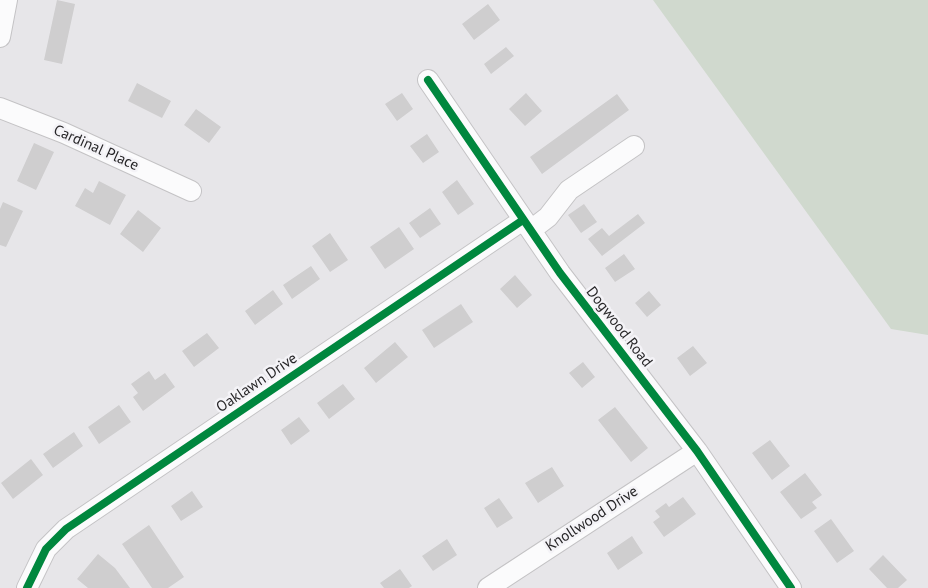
<!DOCTYPE html>
<html>
<head>
<meta charset="utf-8">
<style>
  body { margin:0 }
  canvas { display:block; background:#e7e6e9 }
</style>
</head>
<body>
<canvas width="928" height="588"></canvas>
<script>
const ctx = document.querySelector('canvas').getContext('2d');
ctx.lineJoin = 'round';
function paint(path, color) { ctx.fillStyle = color; ctx.fill(path, 'evenodd'); }
function strokePath(path, color, width, dash) { ctx.strokeStyle = color; ctx.lineWidth = width; ctx.lineCap = dash ? 'butt' : 'round'; ctx.setLineDash(dash || []); ctx.stroke(path); }
function write(font, color, halo, rows, align = 'center') {
  ctx.font = font + ' "PT Sans",sans-serif'; ctx.lineWidth = 5; ctx.setLineDash([]); ctx.textBaseline = 'middle'; ctx.strokeStyle = halo; ctx.fillStyle = color; for (const [text, x, y, turn = 0] of rows) {
    ctx.save(); ctx.translate(x, y); ctx.rotate((+turn || 0) * Math.PI / 180); ctx.textAlign = isNaN(turn) ? turn : align; if (halo) ctx.strokeText(text, 0, 0); ctx.fillText(text, 0, 0); ctx.restore();
  }
}
const green = new Path2D(`
  M653,0H928V335L891,329Z`);
const building = new Path2D(`
  M57,0L75,4L62,64L44,60Z
  M488,4L500,20L474,40L462,24Z
  M506,47L514,56L491,74L484,64Z
  M137,83L171,101L162,118L128,101Z
  M402,93L413,109L397,121L385,104Z
  M526,93L542,111L525,126L509,109Z
  M617,94L629,110L542,174L530,157Z
  M196,109L221,127L209,143L184,125Z
  M427,134L439,152L423,163L410,146Z
  M34,143L54,152L36,190L17,181Z
  M457,180L474,204L458,215L442,192Z
  M99,181L126,195L110,225L75,206L85,188L93,193Z
  M3,202L23,211L6,247L0,245V209Z
  M584,204L597,222L581,233L568,215Z
  M430,208L441,224L420,238L409,223Z
  M138,210L161,228L143,252L120,234Z
  M638,214L645,223L602,256L588,239L602,228L609,236Z
  M399,227L414,249L385,269L370,247Z
  M330,233L348,260L330,272L312,246Z
  M624,254L635,269L615,282L605,268Z
  M311,266L320,279L292,299L283,285Z
  M515,275L532,295L517,308L500,289Z
  M273,290L283,304L255,325L245,311Z
  M649,291L661,305L647,317L635,303Z
  M461,304L473,322L434,348L422,330Z
  M207,333L219,348L194,367L182,351Z
  M395,342L408,357L376,383L364,368Z
  M693,346L707,363L690,376L677,358Z
  M583,362L595,377L582,388L569,373Z
  M149,371L155,380L165,373L175,387L143,411L133,397L138,393L131,384Z
  M343,384L355,399L329,419L317,403Z
  M119,405L131,422L99,444L88,427Z
  M615,407L648,448L631,462L598,420Z
  M299,417L310,431L291,445L281,430Z
  M74,432L83,446L53,468L43,454Z
  M770,440L790,466L772,480L752,453Z
  M31,459L43,475L13,499L1,483Z
  M552,467L564,486L538,503L525,483Z
  M805,473L822,495L812,502L817,508L801,519L780,492Z
  M192,491L203,507L181,521L171,506Z
  M683,497L696,514L664,537L653,522L660,517L655,511L666,503L669,507Z
  M499,498L513,518L497,528L484,508Z
  M831,519L854,551L837,563L814,531Z
  M149,525L184,577L168,588H152L122,544Z
  M632,536L643,553L618,570L607,553Z
  M447,539L457,555L433,571L422,556Z
  M98,554L115,568L130,588H88L77,579Z
  M883,555L907,580L898,588H887L869,569Z
  M400,569L412,586L409,588H384L380,583Z`);
const minor = new Path2D(`
  M0,37L7,0
  M428,80L560,273L697,451L791,588
  M0,108L64,133L191,191
  M531,230L548,217L569,190L634,146
  M27,588L46,549L66,529L523,220
  M488,588L697,451`);
const cycleway = new Path2D(`
  M428,80L560,273L697,451L791,588
  M27,588L46,549L66,529L523,220`);
const streetNames = [
  ["Cardinal Place",96,148,24],
  ["Dogwood Road",619,327,52],
  ["Oaklawn Drive",257,383,-34],
  ["Knollwood Drive",592,519,-33]
];
paint(green, '#d0d9ce');
paint(building, '#cfcecf');
strokePath(minor, '#c4c3c5', 22);
strokePath(minor, '#fbfbfc', 20);
strokePath(cycleway, '#00873e', 8);
write('15px', '#272628', '#f4f3f7', streetNames);
</script>
</body>
</html>
